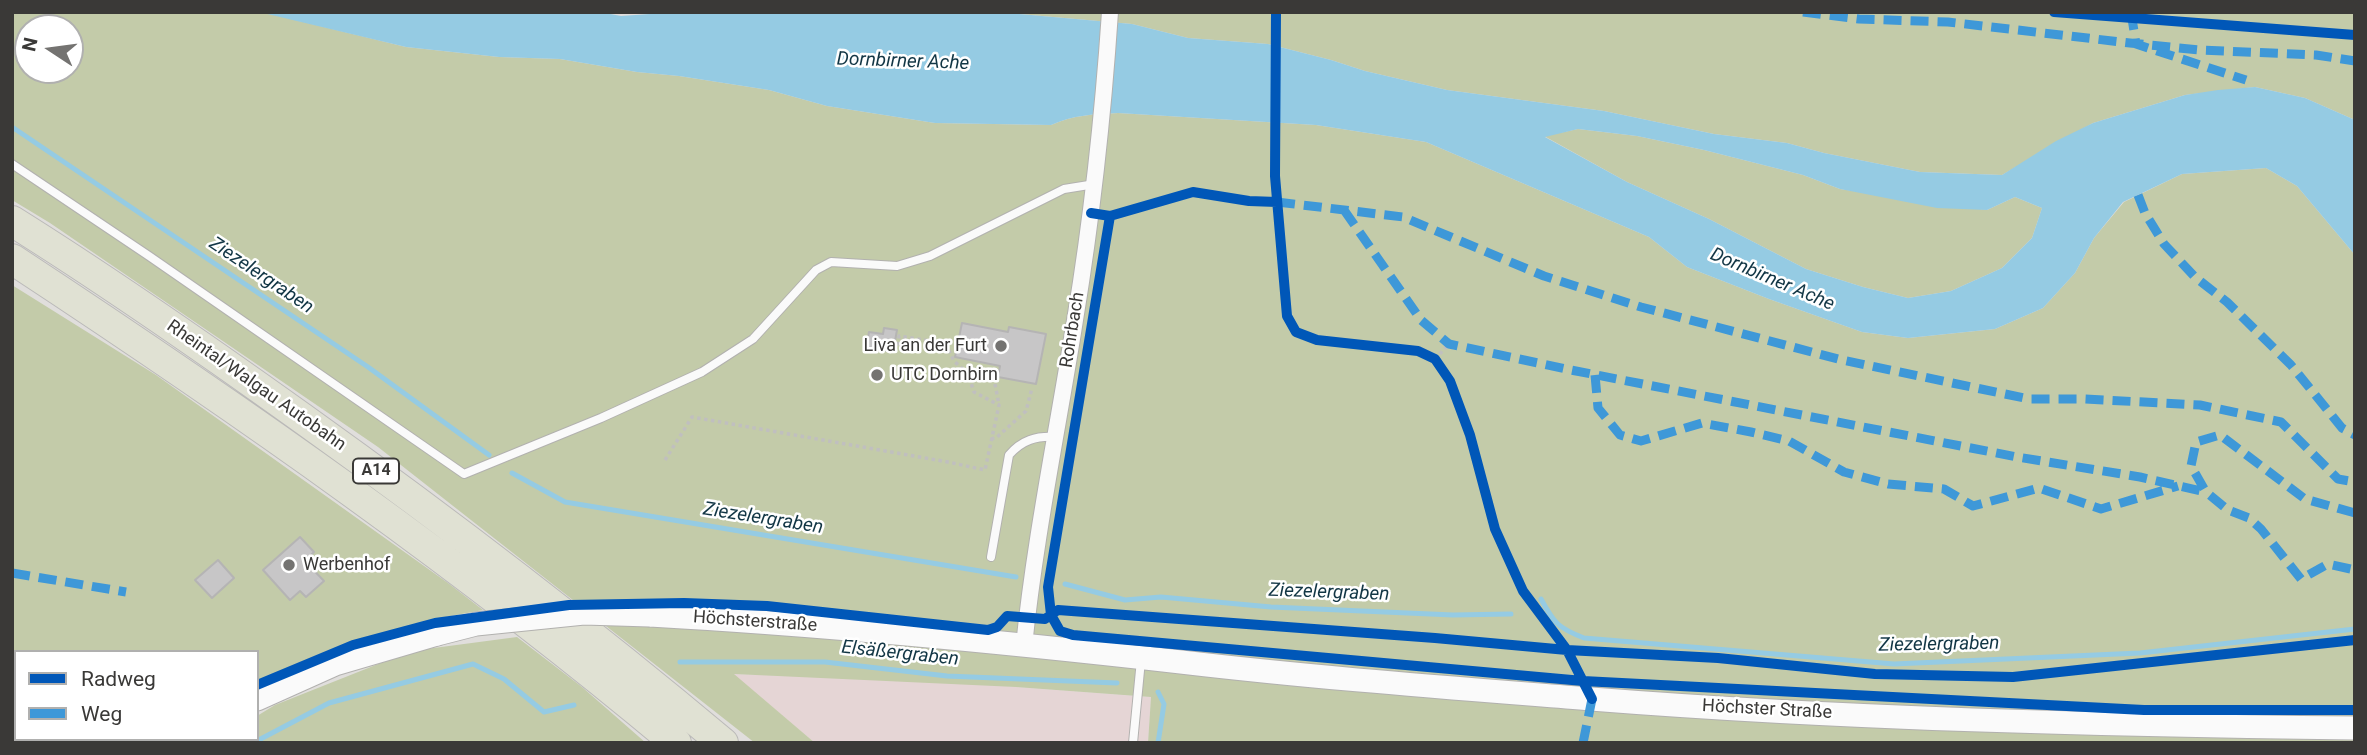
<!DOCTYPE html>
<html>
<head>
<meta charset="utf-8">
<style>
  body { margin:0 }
  #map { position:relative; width:2367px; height:755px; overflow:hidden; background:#e0dedc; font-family:Roboto,sans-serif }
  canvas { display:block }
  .frame { position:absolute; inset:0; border:14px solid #3a3937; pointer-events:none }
  .legend { position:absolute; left:14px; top:650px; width:245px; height:91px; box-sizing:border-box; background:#fff; border:2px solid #b0b0af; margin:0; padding:9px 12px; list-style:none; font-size:21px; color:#3a3937 }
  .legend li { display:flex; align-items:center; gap:14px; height:35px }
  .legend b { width:35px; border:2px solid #b0b0af }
  .north { position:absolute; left:14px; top:14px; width:70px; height:70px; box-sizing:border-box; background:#fff; border:2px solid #b0b0af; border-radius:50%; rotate:283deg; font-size:19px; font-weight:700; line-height:28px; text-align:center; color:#3a3937 }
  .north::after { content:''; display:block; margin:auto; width:24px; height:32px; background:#747371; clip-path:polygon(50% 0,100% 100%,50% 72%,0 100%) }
</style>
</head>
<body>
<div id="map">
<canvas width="2367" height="755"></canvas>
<div class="frame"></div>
<ul class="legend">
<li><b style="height:9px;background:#0057b8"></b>Radweg</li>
<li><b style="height:9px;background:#3e98d8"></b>Weg</li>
</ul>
<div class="north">N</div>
</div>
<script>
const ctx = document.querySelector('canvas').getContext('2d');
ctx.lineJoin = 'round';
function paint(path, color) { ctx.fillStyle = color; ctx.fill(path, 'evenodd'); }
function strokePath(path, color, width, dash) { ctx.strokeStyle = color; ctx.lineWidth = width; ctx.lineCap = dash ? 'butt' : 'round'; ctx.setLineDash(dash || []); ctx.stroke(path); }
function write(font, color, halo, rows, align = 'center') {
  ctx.font = font + ' Roboto,sans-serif'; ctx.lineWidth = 5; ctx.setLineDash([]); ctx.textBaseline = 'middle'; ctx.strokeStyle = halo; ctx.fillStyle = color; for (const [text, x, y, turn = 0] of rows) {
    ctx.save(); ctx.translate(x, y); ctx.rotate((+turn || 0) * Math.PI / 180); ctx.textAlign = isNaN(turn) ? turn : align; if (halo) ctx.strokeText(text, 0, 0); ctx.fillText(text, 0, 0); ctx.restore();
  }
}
const industrial = new Path2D(`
  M732,674L923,680L1151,697L1148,743H815Z`);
const green = new Path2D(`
  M12,12L267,13L406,47L499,57L560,59L637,72L679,76L769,90L827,106L935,123L1051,125C1073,115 1095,114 1118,113L1316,125L1426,142L1649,237L1687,267L1769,299L1862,332L1908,338L1995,329L2043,308L2075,273L2094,238L2124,202L2182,174L2266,168L2297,186L2355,255V743H1148L1151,697L1016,687L734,674L815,743H755L378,447L50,223L12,200ZM28,28H70V70H28Z
  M997,12H2355V120L2305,98L2255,87L2185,95L2093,123L2002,175L1920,172L1824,153L1787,143L1714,134L1604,111L1447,90L1365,71L1331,60L1268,44L1188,38L1132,24Z
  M1578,129L1637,136L1704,150L1803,175L1840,189L1987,210L2015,197L2042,208L2032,238L2002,268L1951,291L1908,298L1863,287L1806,269L1709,219L1627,182L1544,136Z
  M12,285L156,375L448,583L483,610L435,619L257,691V652H16V739H175L170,743H12Z
  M517,637L582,687L646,743H212L218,739H257V716L275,705L411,651Z`);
const water = new Path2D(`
  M259,12H600L621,16L678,12H997L1132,24L1188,38L1268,44L1331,60L1365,71L1447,90L1604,111L1714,134L1787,143L1824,153L1920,172L2002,175L2056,141L2093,123L2185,95L2218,90L2255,87L2305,98L2355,120V255L2297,186L2266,168L2182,174L2123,202L2094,238L2075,273L2043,308L1995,329L1908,338L1862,332L1769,299L1687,267L1649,237L1426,142L1316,125L1118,113C1095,114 1073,115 1051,125L935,123L827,106L769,90L679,76L637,72L560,59L499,57L406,47ZM1578,129L1637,136L1704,150L1803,175L1840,189L1937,208L1987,210L2015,197L2042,208L2032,238L2002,268L1951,291L1908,298L1863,287L1806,269L1709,219L1627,182L1545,137Z`);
const stream = new Path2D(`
  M12,127L368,367L489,455
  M512,473L565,502L1016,577
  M1065,584L1125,600L1161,597L1271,607L1453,615L1511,614
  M1541,599C1554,623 1558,628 1584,638L1894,664L2140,653L2355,629
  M680,662H825L947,676L1117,683
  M1158,692L1164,704L1158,743
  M253,743L329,703L473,664L504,679L544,712L574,705`);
const building = new Path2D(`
  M962,323L1008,332L1009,327L1046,334L1036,384L998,377L1000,366L955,357Z
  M884,328L897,330L893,352L866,347L869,332L883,334Z
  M300,537L314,552L305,561L324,581L306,597L300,591L290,600L263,570Z
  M218,560L234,578L212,598L195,580Z`);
const path = new Path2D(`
  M1435,359L1449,344
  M995,384L999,405
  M991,439L996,438L1026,411L1032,388
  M665,460L692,417L948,462L985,470L999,405L974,392L968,374L954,361L947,347L942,343L899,336L897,349`);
const lane = new Path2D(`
  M12,164L149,256L464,474L601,418L702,372L753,339L816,270L831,262L897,266L930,256L1064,189L1095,184
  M991,557L1009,455C1022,440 1036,436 1055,437
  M1133,743L1141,660`);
const street = new Path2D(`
  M1024,646C1035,537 1058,428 1075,320C1092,217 1103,116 1110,12
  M12,726L16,731`);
const secondary = new Path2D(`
  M650,615C828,625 1004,642 1181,662C1317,678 1454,688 1591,699C1845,719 2100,725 2355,728
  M257,699L335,664L437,634
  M181,743L186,739`);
const highway = new Path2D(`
  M12,221C111,283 207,350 302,418C446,521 587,629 723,743
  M12,259C240,409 466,567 676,743`);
const secondaryBridge = new Path2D(`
  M437,634L476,624L584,613L650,615`);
const quiet = new Path2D(`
  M1803,12L1859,19L1948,22L2130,43L2200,50L2316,55L2355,61
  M2131,12L2136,44L2246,80
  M2138,195L2145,213L2164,244L2195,277L2227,302L2291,365L2342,428L2355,435
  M1277,202L1403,217L1544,276L1641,307L1842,360L2029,399H2085L2200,405L2281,422L2338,479L2355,482
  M1344,210L1421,320L1449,344L1571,370L2017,457L2140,477L2206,492
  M1595,375L1598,408L1620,435L1641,441L1702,423L1751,432L1789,441L1844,472L1888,484L1944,489L1973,506L2039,488L2101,509L2178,486
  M2355,513L2305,499L2220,435L2196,442L2191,466L2206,492L2228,510L2249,518L2261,529L2301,579L2328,564L2355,570
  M12,573L126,592
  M1583,743L1592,699`);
const cycleway = new Path2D(`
  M1276,12L1275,176L1287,316L1296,332L1317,340L1418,351L1435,359L1450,381L1470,435L1495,529L1523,591L1567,650L1592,699
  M2054,12L2355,35
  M1091,213L1110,216L1193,192L1249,201L1277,202
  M1110,216L1048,587L1051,615L1060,631L1073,635L1583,681L2144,710H2355
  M257,685L353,645L435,623L569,605L684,603L767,606L988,630L997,627L1007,616L1045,619L1058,610L1435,638L1567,650L1718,658L1875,674L2013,677L2355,640`);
const markers = [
  [1001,346,7,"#747371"],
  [877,375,7,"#747371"],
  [289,565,7,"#747371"]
];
const shields = [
  [376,471,46]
];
const shieldNames = [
  ["A14",376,471]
];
const streetNames = [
  ["Rohrbach",1073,330,-81],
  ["Rheintal/Walgau Autobahn",256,386,35],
  ["Höchsterstraße",755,622,4],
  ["Höchster Straße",1767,710,3]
];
const poiNames = [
  ["Liva an der Furt",987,346,"right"],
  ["UTC Dornbirn",891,375],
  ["Werbenhof",303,565]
];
const waterNames = [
  ["Dornbirner Ache",903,62,2],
  ["Ziezelergraben",261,276,34],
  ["Dornbirner Ache",1772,280,23],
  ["Ziezelergraben",763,519,9],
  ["Ziezelergraben",1329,593,2],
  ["Ziezelergraben",1939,645,-1],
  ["Elsäßergraben",900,654,6]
];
paint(industrial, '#e5d5d5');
paint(green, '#c3cba9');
paint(water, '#95cbe3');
strokePath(stream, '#95cbe3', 5);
paint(building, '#c7c6c7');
strokePath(building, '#b5b4b4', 2);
strokePath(lane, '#b2b1af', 10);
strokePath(street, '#b2b1af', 18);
strokePath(secondary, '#b2b1af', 25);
strokePath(highway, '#bab9b8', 32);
strokePath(path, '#c0bfbf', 3.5, [3.5, 3.5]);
strokePath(lane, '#fafafa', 8);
strokePath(street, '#fafafa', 16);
strokePath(secondary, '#fafafa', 23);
strokePath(highway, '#e0e1d3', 30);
strokePath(secondaryBridge, '#b2b1af', 25, []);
strokePath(secondaryBridge, '#fafafa', 23);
strokePath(quiet, '#3e98d8', 9, [18, 9]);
strokePath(cycleway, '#0057b8', 10);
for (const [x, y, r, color] of markers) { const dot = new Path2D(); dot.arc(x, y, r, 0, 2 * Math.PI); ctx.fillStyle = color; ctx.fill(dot); strokePath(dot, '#fff', 2.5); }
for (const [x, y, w] of shields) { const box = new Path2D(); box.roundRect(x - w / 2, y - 12.5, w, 25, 5); ctx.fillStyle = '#fff'; ctx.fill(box); strokePath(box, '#3a3937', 2); }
write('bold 16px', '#3a3937', null, shieldNames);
write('18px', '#3a3937', '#fff', streetNames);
write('18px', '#3a3937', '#fff', poiNames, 'left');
write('italic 19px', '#123645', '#fff', waterNames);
</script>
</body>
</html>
